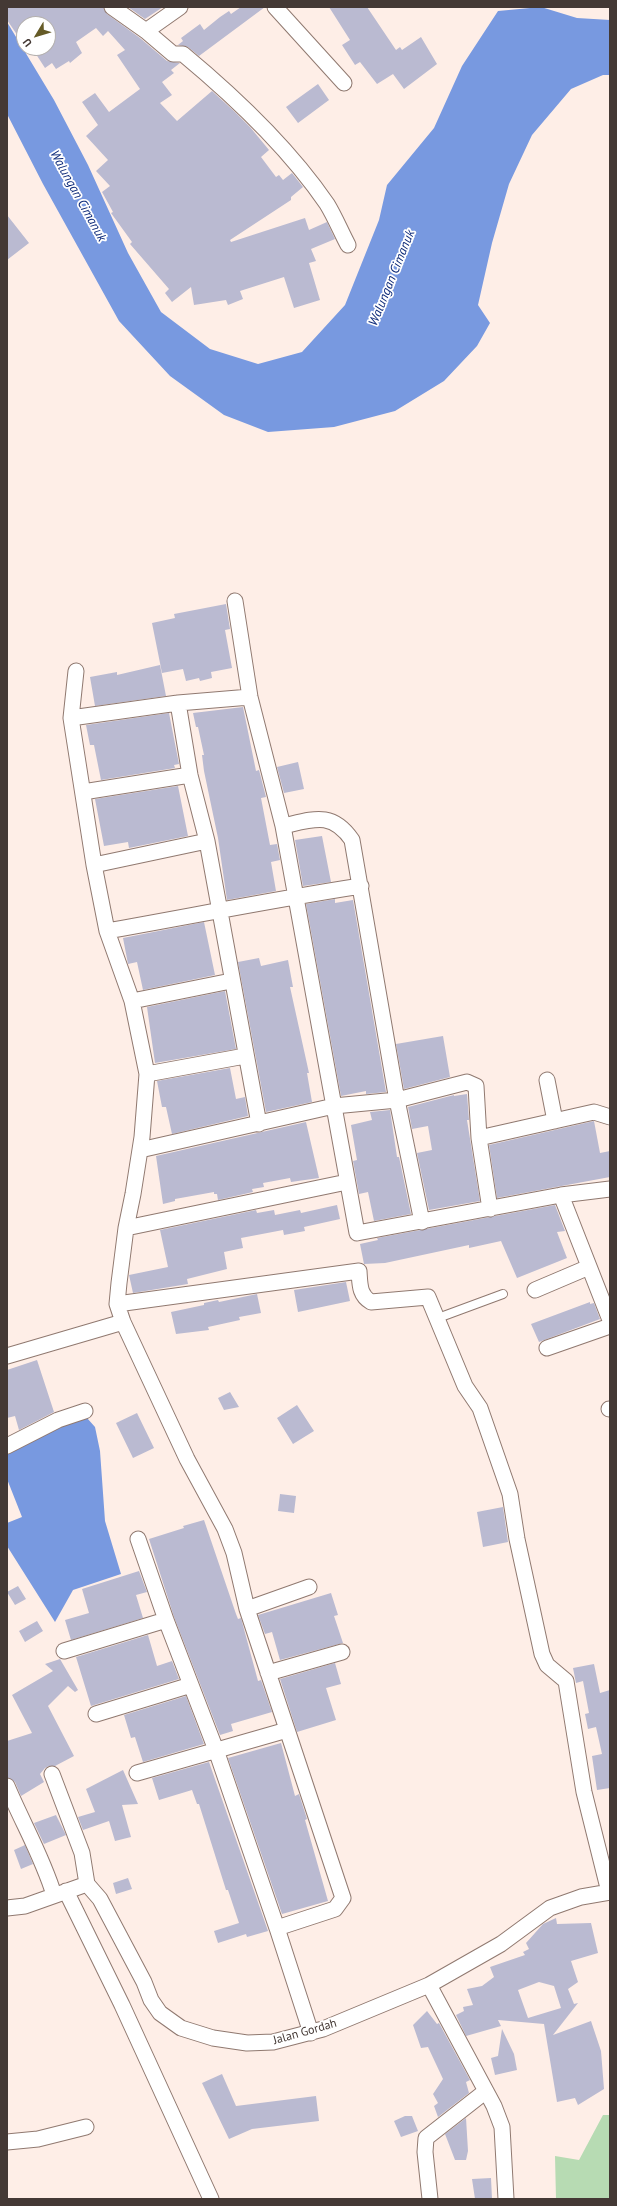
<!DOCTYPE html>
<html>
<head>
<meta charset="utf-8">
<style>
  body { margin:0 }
  #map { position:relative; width:617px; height:2206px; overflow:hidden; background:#feeee7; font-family:"PT Sans",sans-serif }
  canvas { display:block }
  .frame { position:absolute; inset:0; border:8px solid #443935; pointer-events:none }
  .north { position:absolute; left:16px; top:16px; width:40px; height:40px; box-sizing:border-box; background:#fff; border:1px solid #b4b0ae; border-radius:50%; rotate:232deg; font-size:11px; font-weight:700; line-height:16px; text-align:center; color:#443935 }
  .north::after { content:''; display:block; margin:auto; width:14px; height:18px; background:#655b27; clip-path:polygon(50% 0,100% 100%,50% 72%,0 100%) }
</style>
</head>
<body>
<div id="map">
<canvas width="617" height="2206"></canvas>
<div class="frame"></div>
<div class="north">U</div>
</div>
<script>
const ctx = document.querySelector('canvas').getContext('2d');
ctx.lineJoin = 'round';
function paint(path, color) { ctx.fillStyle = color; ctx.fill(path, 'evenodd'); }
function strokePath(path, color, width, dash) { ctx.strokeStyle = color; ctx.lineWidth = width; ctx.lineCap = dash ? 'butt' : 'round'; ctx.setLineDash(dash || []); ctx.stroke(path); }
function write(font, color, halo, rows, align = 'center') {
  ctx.font = font + ' "PT Sans",sans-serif'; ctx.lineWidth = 3.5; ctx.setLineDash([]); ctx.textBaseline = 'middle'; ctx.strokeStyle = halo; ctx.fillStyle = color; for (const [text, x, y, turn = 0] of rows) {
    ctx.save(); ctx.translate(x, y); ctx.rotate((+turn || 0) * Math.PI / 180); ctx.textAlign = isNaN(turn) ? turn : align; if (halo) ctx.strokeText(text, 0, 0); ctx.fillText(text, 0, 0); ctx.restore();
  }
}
const green = new Path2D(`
  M603,2115H610V2199H556L555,2156L579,2160Z`);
const water = new Path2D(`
  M541,7L577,18L610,20V75H603L571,89L532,135L509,184L492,243L478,305L490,323L477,346L444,381L395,411L334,427L268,432L224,415L170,376L119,321L43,184L7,114V22L54,100L88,165L128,253L161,312L210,349L258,364L302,352L345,305L379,220L387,185L434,128L462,66L498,11Z
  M77,1418H87L95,1427L100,1451L105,1521L121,1574L73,1590L55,1622L7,1546V1523L22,1517L7,1479V1450Z`);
const building = new Path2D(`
  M7,7H103L107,14L140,38L167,61L180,63L171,70L174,73L162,82L172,95L160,103L177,121L212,91L235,112L250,127L269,150L261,157L276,177L279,175L283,180L292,173L303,187L291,197V200L230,240L231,242L305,218L309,230L327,222L335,239L311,249L316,261L309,263L320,300L294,308L284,277L240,291L243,299L228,305L226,300L194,305L191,287L172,302L165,293L169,289L130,244L132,242L111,213L113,212L102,192L110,186L96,171L108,160L86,136L98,125L82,102L95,93L109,112L140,89L117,55L125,50L108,31L103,36L96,28L76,42L82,53L70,63L69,61L56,69L52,63L45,68L32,48H48V24H24V45L7,20Z
  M128,7H163L145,19Z
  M241,7H265L199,56L188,47L178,45L183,41L181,38L200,24L204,30L220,17L229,11L231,14Z
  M329,7H367L396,50L400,47L402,50L421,37L437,64L404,89L393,74L377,84L360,62L355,65L342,45L350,40Z
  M318,84L329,100L298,123L286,107Z
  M7,215L29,243L7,260Z
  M226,604L230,629L225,630L232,668L211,672L212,678L200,681L199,678L186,681L183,669L162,673L152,623L175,618L174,614Z
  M160,665L166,696L95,706L90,677L117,672V675Z
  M243,707L256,771L259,770L266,797L261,798L270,845L277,844L280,860L271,862L276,891L227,900L218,838L204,771L202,755H204L198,727H196L193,713Z
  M169,713L179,764L174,765L175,768L101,780L94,745H90L86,725Z
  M298,762L304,789L284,793L277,767Z
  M178,786L188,836L129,848L128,842L104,846L95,799Z
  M322,836L331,882L303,886L295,840Z
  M335,899V903L353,900L386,1092L366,1094V1091L341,1096L306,904Z
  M204,922L215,975L143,990L137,962L128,964L123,938Z
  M259,958L261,966L288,960L293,987H290L309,1073H307L312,1102L266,1112L238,962Z
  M225,991L236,1049L155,1063L147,1007Z
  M443,1036L450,1077L404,1089L396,1044Z
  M230,1068L236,1099L245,1097L248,1116L172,1134L166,1107H162L157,1081Z
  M467,1094L469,1120H467L480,1201L429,1210L417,1153L432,1150L428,1126L412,1129L408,1107L454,1095V1096Z
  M390,1110L397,1157H399L411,1214L374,1221L368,1192L359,1194L353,1161L357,1160L351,1125L372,1120L370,1112Z
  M594,1121L600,1153L610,1151V1177L497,1198L489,1145Z
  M306,1122L319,1178L291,1182L290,1178L263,1183L264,1187L252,1189L253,1192L218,1200L217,1194H214V1192L175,1199V1201L163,1204L156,1156Z
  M337,1205L340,1219L304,1227L305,1231L284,1235L283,1230L241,1238L243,1248L224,1252L227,1269L187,1279L188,1284L133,1293L129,1275L168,1267L160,1230L256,1210L257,1213L274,1210L275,1215L300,1210L301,1213Z
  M555,1205L565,1231L557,1232L567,1258L517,1278L501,1241L469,1248V1245L385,1263L364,1264L360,1244L378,1240L377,1238Z
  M346,1282L350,1301L298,1312L294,1290Z
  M257,1294L261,1313L239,1317L240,1320L208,1327L209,1330L176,1334L171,1312L204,1305V1303L218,1300L219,1302Z
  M590,1302V1304L594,1303L600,1319L539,1342L531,1324Z
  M37,1360L54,1412L19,1430L15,1416L7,1418V1370Z
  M230,1392L239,1407L224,1410L218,1398Z
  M297,1405L314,1431L293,1444L277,1418Z
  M137,1413L154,1448L133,1458L116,1423Z
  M280,1494L296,1496L294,1513L278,1511Z
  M503,1507L508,1542L483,1547L477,1512Z
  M204,1520L236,1614L238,1619L241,1618L258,1681L261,1680L272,1712L231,1724L233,1731L220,1735L174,1617L149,1539L184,1528L183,1526Z
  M139,1571L147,1592L136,1595L143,1618L71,1640L65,1620L89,1613L82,1589Z
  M18,1586L26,1599L15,1605L7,1592Z
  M331,1593L338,1615L334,1616L343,1643L280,1660L272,1632L265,1634L258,1615Z
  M37,1621L43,1631L25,1642L19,1631Z
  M148,1635L157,1666L172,1661L179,1679L91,1706L76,1657Z
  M60,1659L78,1690L75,1692L68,1686L48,1706L74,1756L55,1766H49L45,1768L40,1774L44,1782L21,1796L15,1782L7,1777V1741L32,1733L12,1695L53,1671L45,1664Z
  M335,1663L341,1684L326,1688L336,1720L297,1732L280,1679Z
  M594,1664L600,1693L610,1690V1788L597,1790L592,1756L602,1754L596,1727L588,1729L585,1714L589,1713L583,1681L576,1683L573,1668Z
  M186,1696L204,1744L143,1762L135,1737L131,1738L124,1715Z
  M281,1743L295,1796L299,1794L307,1819L305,1820L328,1901L282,1914L228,1758Z
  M209,1762L268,1931L247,1937L246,1934L218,1943L214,1931L239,1923L228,1890H226L199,1804H197L192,1790L159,1800L152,1778Z
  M123,1770L138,1804L122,1805L131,1837L115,1841L109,1821L83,1830L78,1817L95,1812L86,1789Z
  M56,1815L66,1835L44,1844L34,1823Z
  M25,1845L33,1864L21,1869L14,1850Z
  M128,1878L132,1889L116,1894L113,1883Z
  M556,1918L557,1924L591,1923L598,1953L571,1961L578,1982L568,1989L574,2004L578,2003L553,2035L591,2021L601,2051L604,2089L578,2105L575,2098L557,2102L544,2024L498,2020L501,2026L466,2036L456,2015L464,2011L463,2007L473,2005L467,1989L482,1986L494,1977L490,1967L525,1955L523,1952L529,1949L526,1943L543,1924ZM539,1982L554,1986L561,2008L528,2018L518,1990Z
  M427,2011L437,2024L439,2023L470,2080L466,2082L469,2093L438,2117L434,2106L438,2103L433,2094L443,2079L428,2047L421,2048L413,2025Z
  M502,2029L514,2054L517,2070L495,2075L491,2058L498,2056Z
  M222,2074L236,2106L316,2096L319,2121L252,2129L229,2139L202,2083Z
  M405,2116H412L418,2131L401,2137L394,2121Z
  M466,2118L468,2151L466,2160H455L445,2134Z
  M491,2178L492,2199H475L472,2179Z`);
const lane = new Path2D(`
  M438,1318L503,1294`);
const street = new Path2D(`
  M112,7L146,31L173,54H183C236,98 288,147 327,204C335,217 341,232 348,245
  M275,7L344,83
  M146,31L180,7
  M235,601L250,697L283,826L357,1233L561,1195L610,1189
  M76,671L71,718L94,865L107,931L132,1001L147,1074L142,1137L133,1194L126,1228L119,1283L117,1304L123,1322L187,1459L225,1529L234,1553L247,1609L343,1898L335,1909L277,1928L311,2033
  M178,703L190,775L207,841L259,1124
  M71,718L178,703L250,697
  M83,792L190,775
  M283,826C314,819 332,811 352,840L396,1095L422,1222
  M94,865L207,841
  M107,931C192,916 276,899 361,886
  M132,1001L231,981
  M147,1074L245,1056
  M547,1080L555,1121
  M479,1138L594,1112L610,1117
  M140,1150L334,1106L397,1100L467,1082L476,1086L479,1138L490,1209
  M561,1195L610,1320
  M126,1228L347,1182
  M535,1290L589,1267
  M117,1304L359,1271C360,1284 359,1295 371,1302L428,1297L465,1386L480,1408L510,1494L517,1539L542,1654L547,1665L566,1681L584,1792L609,1892
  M547,1348L610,1326
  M7,1356L123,1322
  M609,1409H610
  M7,1446L58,1420L85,1411
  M138,1539L166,1620L216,1750L277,1928
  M247,1609L309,1587
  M64,1651L166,1620
  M268,1673L342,1652
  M96,1714L191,1685
  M137,1773L287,1730
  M52,1774L82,1853L87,1884
  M7,1786C22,1822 43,1858 54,1895
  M66,1891L122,2005L211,2199
  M7,1908L25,1906L87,1884L100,1899L144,1982L151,2000L160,2013L181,2028L213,2038L247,2043L273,2042L323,2029L429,1985L501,1944L550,1908L581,1897L610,1892
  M429,1985L494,2106L502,2127L506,2199
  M7,2142L38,2139L86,2127
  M430,2199L425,2152L426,2138L486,2091`);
const streetNames = [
  ["Jalan Gordah",305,2032,-16]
];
const waterNames = [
  ["Walungan Cimanuk",78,196,61],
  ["Walungan Cimanuk",392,278,-68]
];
paint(green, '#b7dbb3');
paint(water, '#7899e0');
paint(building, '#babad1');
strokePath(lane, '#907970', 10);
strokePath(street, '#907970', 17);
strokePath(lane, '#fff', 8);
strokePath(street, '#fff', 15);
write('12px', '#443935', '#fff', streetNames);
write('italic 13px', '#0b2878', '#fff', waterNames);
</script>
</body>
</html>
